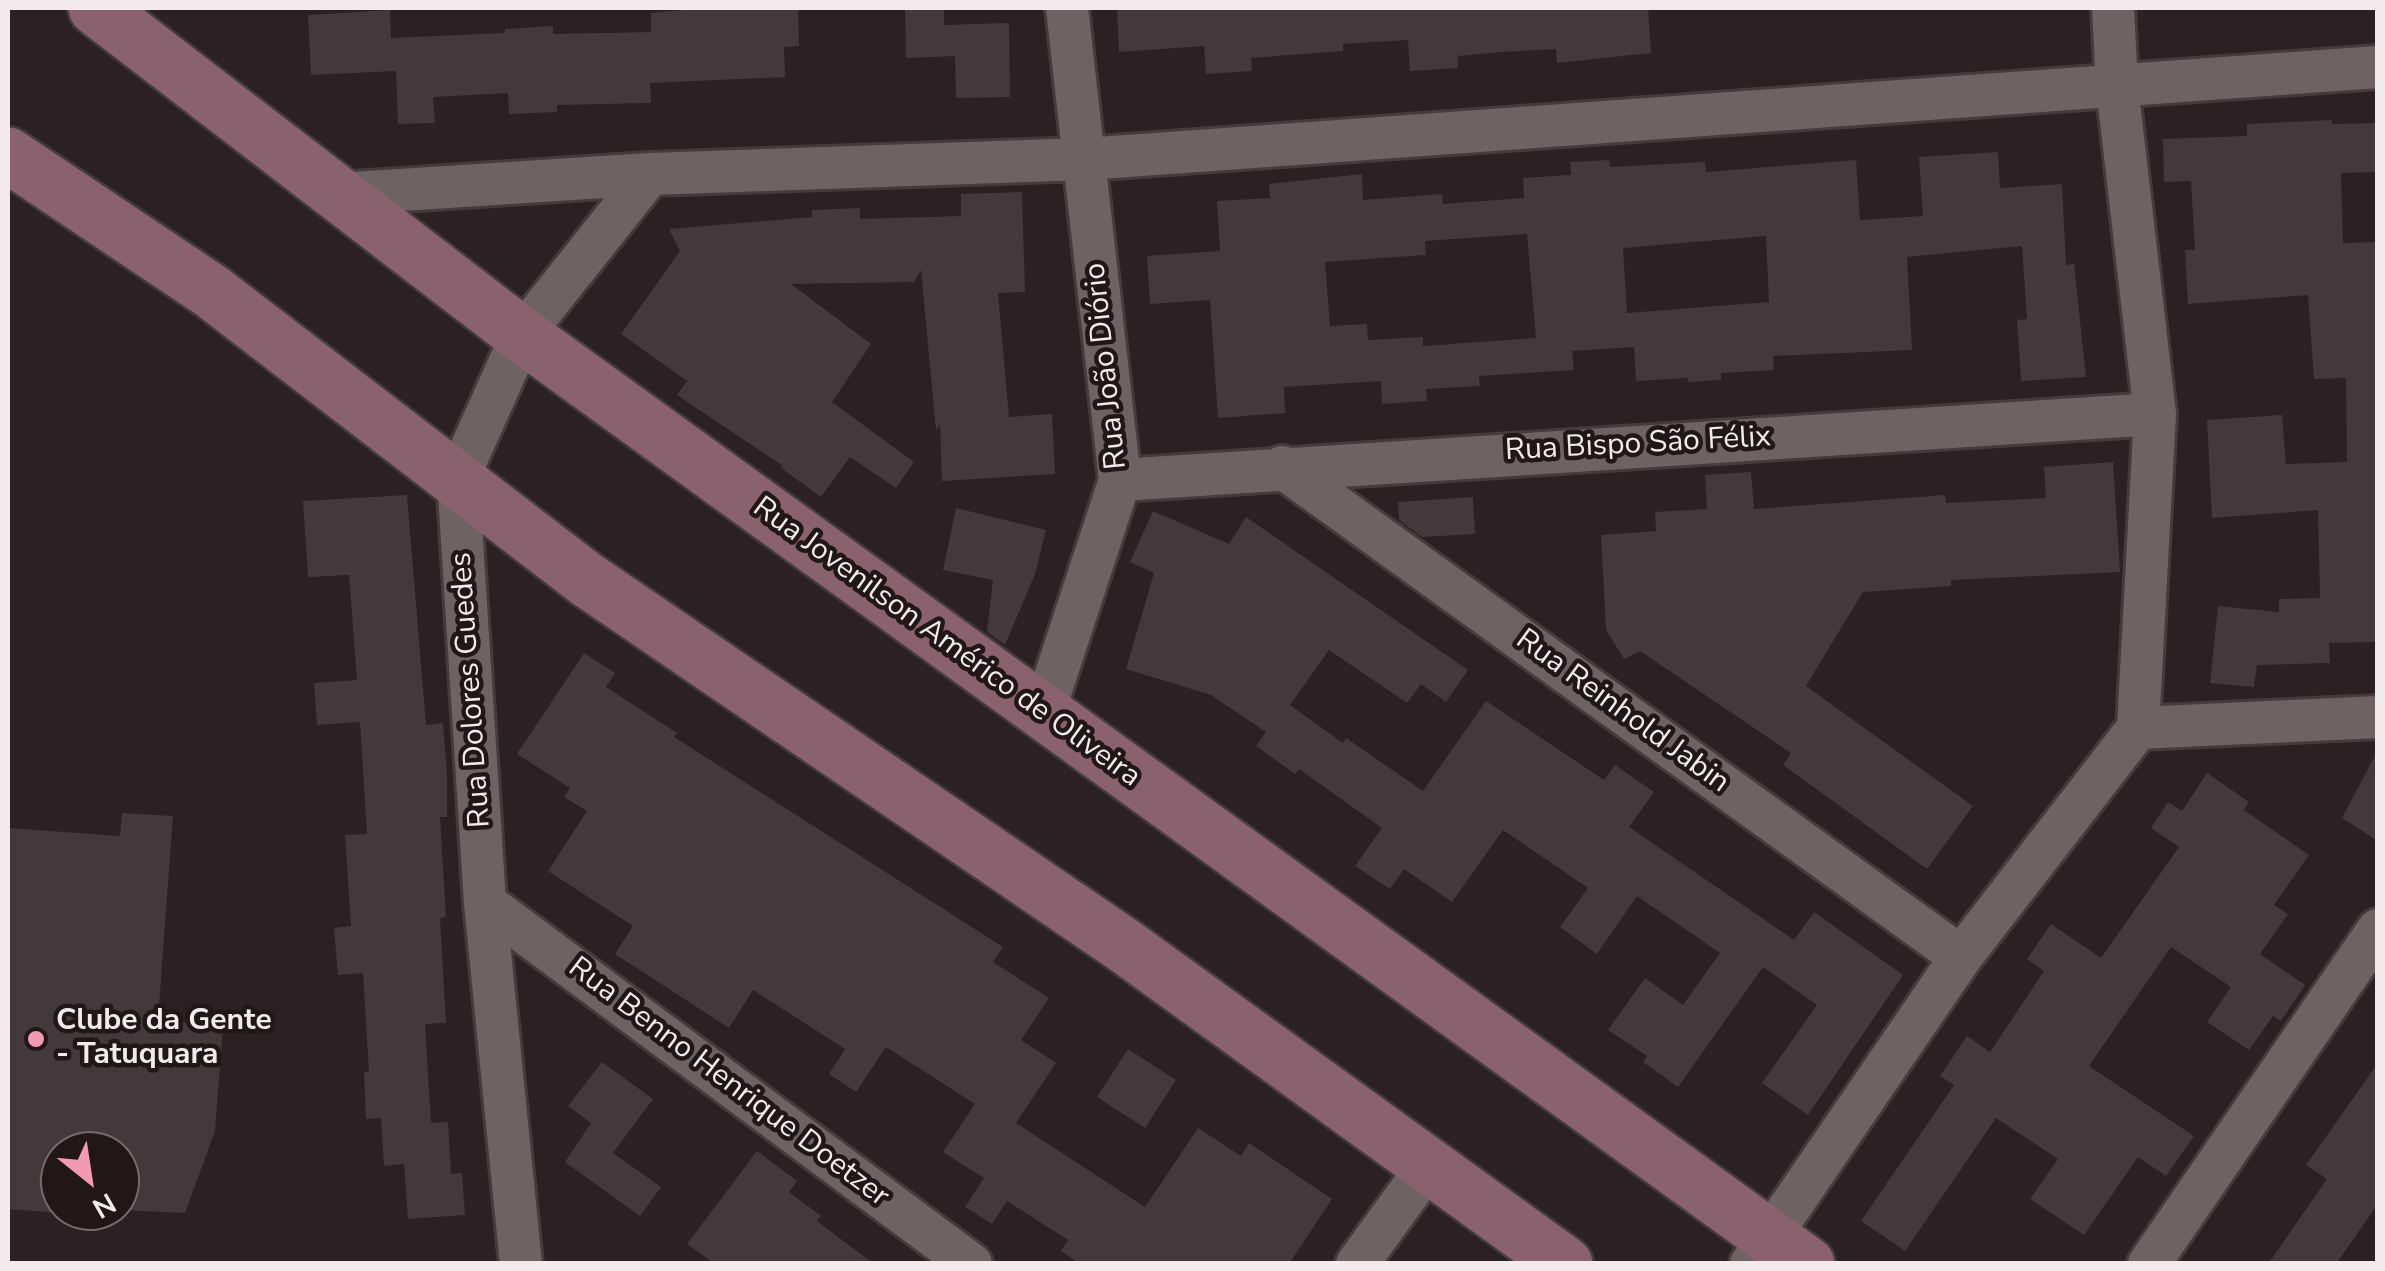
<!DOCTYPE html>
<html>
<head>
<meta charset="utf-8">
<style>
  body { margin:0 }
  #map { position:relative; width:2385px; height:1271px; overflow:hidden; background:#2b2023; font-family:"Nunito Sans",sans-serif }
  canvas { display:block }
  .frame { position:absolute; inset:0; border:10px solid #f2eaec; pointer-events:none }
  .north { position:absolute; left:40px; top:1131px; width:100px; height:100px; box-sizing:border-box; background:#211719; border:2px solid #756b6d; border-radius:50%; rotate:150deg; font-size:28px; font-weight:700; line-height:40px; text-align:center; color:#f2eaec }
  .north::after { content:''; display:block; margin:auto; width:35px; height:45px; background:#f19ab2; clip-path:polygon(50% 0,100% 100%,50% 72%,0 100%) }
</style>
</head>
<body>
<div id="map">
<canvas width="2385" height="1271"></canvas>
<div class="frame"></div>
<div class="north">N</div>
</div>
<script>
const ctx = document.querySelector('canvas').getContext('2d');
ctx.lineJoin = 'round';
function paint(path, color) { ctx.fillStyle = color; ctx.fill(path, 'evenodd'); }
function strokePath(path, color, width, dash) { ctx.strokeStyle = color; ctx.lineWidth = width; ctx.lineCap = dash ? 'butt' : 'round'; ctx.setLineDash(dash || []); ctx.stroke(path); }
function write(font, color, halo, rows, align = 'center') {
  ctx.font = font + ' "Nunito Sans",sans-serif'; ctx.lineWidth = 9; ctx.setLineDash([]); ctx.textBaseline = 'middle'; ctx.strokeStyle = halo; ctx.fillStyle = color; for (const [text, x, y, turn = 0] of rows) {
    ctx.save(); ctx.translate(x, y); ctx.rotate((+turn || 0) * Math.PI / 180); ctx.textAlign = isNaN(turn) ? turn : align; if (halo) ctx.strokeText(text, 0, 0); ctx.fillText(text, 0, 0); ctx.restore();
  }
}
const building = new Path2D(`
  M704,8H798L799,46L784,47L785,77L650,83L651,103L557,105V112L509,114L508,93L433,97L435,123L398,124L396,71L311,75L308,15L390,10L391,38L505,33V29L553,26V34L651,32V13Z
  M905,8H944V25L1009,23L1010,97L956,98L955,56L906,58Z
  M1117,8H1648L1651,53L1557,63L1556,49L1502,52L1458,56V68L1410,71L1408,40L1343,44V51L1251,58L1252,71L1206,74L1204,46L1119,52Z
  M2332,120V124L2378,123V172L2341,173L2343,243L2378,242L2375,642L2329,643L2330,663L2257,665L2254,687L2210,683L2218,606L2279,612V599L2320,598L2318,510L2212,518L2207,420L2282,415L2286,464L2347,462L2346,378L2314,379L2308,295L2188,304L2185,250H2195L2191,181L2164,182L2163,139L2247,136V124Z
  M1998,152L2000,188L2062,184L2066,265L2074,264L2086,377L2021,381L2017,320L2027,319L2022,246L1907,257L1912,350L1773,356L1774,370L1721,373V380L1688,382V378L1636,381L1634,347L1572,351L1574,370L1479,376L1480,386L1426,389L1427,401L1382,404L1381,381L1284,387L1285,413L1218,418L1210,300L1150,304L1147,256L1220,251L1217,201L1270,198L1269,184L1362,174L1363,200L1442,194L1443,204L1524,198L1523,178L1571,175L1570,162L1609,160L1610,167L1705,162L1706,172L1856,160L1860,220L1923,216L1919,157ZM1527,234L1536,338L1423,346V337L1368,340L1367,324L1330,326L1325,262L1426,255L1425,241ZM1766,236L1769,302L1627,313L1623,248Z
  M1022,192L1025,292L998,293L1009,417L1052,414L1055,474L942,481L940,424L936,430L921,270L914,282L791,284L871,344L832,402L914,462L896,488L850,457L821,497L781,468L783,466L677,395L687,381L621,334L680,251L669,229L812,217V210L860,208V219L961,216V194Z
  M2113,462L2120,572L1951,580V586L1863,592L1806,686L1973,806L1927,869L1783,765L1791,753L1640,651L1624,659L1606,630L1601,535L1656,531L1655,512L1707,509L1705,475L1751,472L1754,509L1945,495L1946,503L2046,498L2044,467Z
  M407,495L426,725L443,723L447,776V817H440L446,917L440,918L446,1023L425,1024L431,1123L448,1122L451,1174L462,1173L465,1215L408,1219L404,1164L384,1166L381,1118L366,1119L364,1072H369L363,973L338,975L334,928L351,926L345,835L367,834L360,722L317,725L314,683L357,680L349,575L308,577L303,501Z
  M1473,497L1475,534L1422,537L1399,520L1398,502Z
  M956,508L1046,530L1035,574L1005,645L987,632L993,580L943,570Z
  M1153,511L1229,544L1246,517L1468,670L1446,702L1421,684L1407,703L1329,650L1290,705L1343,743L1346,738L1423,791L1486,701L1604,780L1615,765L1654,792L1629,827L1794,940L1814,912L1903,975L1808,1115L1762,1083L1817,1005L1763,967L1678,1087L1643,1062L1647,1056L1608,1030L1645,978L1683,1005L1720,953L1637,896L1597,954L1560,927L1588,888L1503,830L1452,902L1404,869L1390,889L1355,866L1382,828L1299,769L1295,774L1256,746L1266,732L1211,695L1126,669L1154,573L1130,562Z
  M584,653L615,673L606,687L677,733L674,737L1003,947L993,962L1049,998L1021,1040L1056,1063L1016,1123L1145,1207L1198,1128L1241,1156L1249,1143L1332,1199L1289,1264H1080L1061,1251L1068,1240L1007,1201L992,1224L965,1207L984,1178L943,1152L975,1104L886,1047L856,1092L829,1074L845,1049L753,990L729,1028L615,954L633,926L548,871L587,811L564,797L570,788L517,754Z
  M2378,750V841L2342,818Z
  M2207,773L2249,802L2244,810L2309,855L2274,905L2288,914L2260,954L2305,985L2281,1021L2273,1016L2249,1050L2207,1022L2231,987L2171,947L2089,1066L2194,1136L2166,1176L2138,1157L2084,1235L2030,1199L2058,1159L1996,1118L1905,1251L1861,1221L1954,1085L1940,1076L1967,1036L1990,1052L2044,971L2027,959L2051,924L2101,958L2179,847L2151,828L2168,802L2182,811Z
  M122,813L173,816L158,1019L223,1027L215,1131L185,1213L120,1210V1151H60V1211H114L113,1217L8,1209V828L120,836Z
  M1128,1049L1176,1080L1145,1128L1097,1097Z
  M602,1062L653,1099L613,1153L661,1187L640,1216L565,1162L591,1123L568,1106Z
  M2378,1063V1204L2336,1264H2268L2327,1179L2306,1165Z
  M757,1151L797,1181L789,1192L821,1216L817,1221L874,1264H715L687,1244Z`);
const street = new Path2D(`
  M338,194L650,174L1085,159L2378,67
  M1282,467L1961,957
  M1120,480L2155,414
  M1043,714L1120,480L1067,8
  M2138,728L2378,717
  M485,903L971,1264
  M521,1264L485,903L458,478L522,335L650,174
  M1357,1264L1429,1165
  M1751,1264L1961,957L2138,728L2155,414L2117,86L2113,8
  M2149,1264L2378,930`);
const secondary = new Path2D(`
  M96,8L522,335L1807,1264
  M8,155L211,291L586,579L1122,944L1565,1264`);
const markers = [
  [36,1039,10,"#f19ab2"]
];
const streetNames = [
  ["Rua João Diório",1107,366,-96],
  ["Rua Bispo São Félix",1638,445,-3],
  ["Rua Jovenilson Américo de Oliveira",946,643,36],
  ["Rua Dolores Guedes",472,690,-94],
  ["Rua Reinhold Jabin",1622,712,36],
  ["Rua Benno Henrique Doetzer",728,1083,37]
];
const poiNames = [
  ["Clube da Gente",56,1022],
  ["- Tatuquara",56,1056]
];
paint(building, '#43383b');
strokePath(street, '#443b3d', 48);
strokePath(secondary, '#443b3d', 60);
strokePath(street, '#6f6265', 42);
strokePath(secondary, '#8a616e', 55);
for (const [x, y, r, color] of markers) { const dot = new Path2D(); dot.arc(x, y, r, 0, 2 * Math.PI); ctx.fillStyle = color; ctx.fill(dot); strokePath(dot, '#211719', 4); }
write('30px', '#f2eaec', '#211719', streetNames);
write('bold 30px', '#f2eaec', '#211719', poiNames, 'left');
</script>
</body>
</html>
